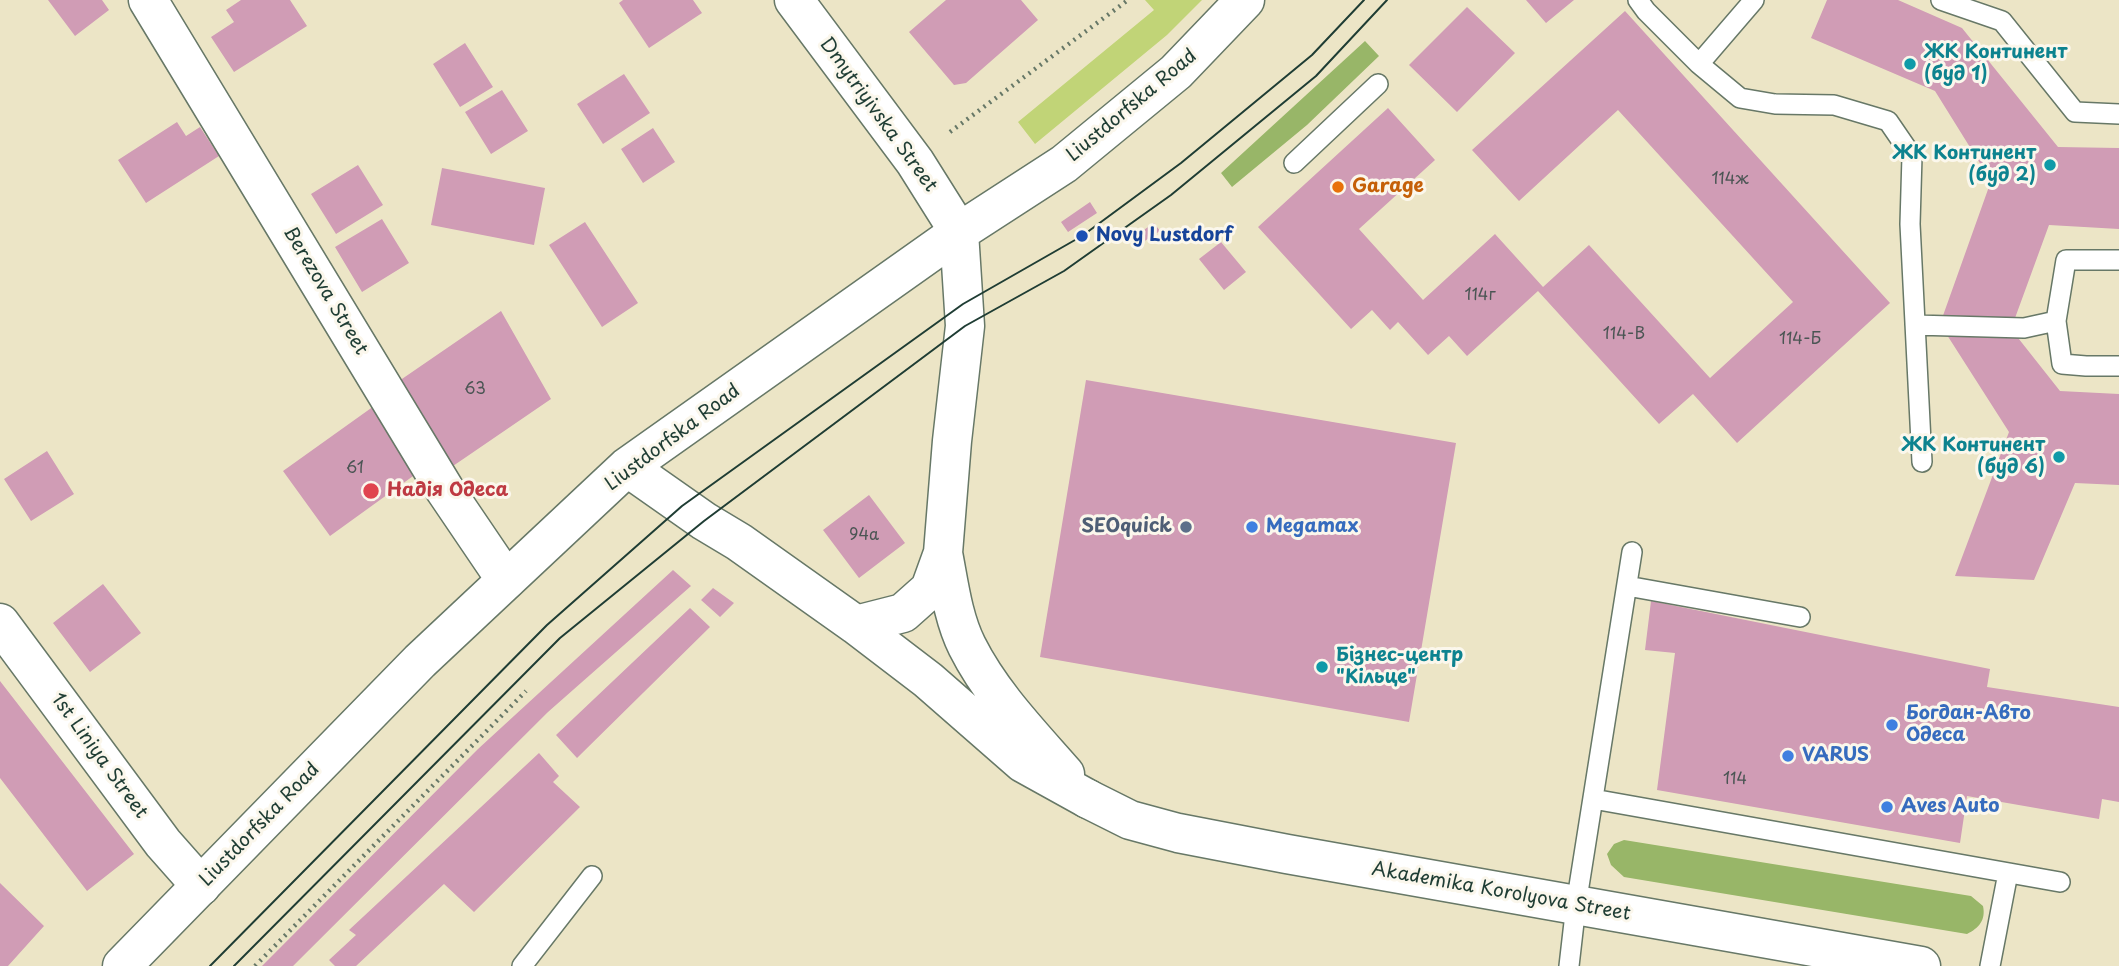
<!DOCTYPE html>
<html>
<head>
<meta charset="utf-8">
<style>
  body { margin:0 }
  canvas { display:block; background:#ece5c6 }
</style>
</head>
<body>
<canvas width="2119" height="966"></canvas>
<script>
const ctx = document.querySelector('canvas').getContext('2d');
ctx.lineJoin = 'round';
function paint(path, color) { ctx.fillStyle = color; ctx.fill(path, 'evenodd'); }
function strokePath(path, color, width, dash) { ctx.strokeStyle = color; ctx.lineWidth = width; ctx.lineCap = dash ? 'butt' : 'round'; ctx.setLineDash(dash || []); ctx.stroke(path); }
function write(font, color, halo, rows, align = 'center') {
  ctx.font = font + ' "Playpen Sans",sans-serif'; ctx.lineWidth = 6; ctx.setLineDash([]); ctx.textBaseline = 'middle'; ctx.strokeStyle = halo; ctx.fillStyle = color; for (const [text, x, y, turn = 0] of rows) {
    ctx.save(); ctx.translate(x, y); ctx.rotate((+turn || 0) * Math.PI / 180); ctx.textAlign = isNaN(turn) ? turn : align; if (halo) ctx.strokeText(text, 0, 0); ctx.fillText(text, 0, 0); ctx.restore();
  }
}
const green = new Path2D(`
  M1145,0H1202L1167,35L1035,144L1018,122L1154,10Z`);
const forest = new Path2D(`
  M1365,41L1379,56L1307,125L1232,187L1221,173Z
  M1624,840L1971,896L1983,906C1986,920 1979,928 1967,934L1624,877L1611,865L1607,854L1614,844Z`);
const building = new Path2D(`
  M48,0H102L109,10L75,36Z
  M241,0H290L307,26L234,72L211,37L234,22L226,10Z
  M623,0H693L702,13L649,48L619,3Z
  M946,0H1021L1038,20L966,83L954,85L909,32Z
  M1526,0H1574L1546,23Z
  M1827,0H1898L1962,28L2058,147L2119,148V229L2049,225L2011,329L2060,391L2119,394V485L2075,483L2034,580L1955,576L2009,432L1940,324L1991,181L1935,91L1811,38Z
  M1467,7L1515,53L1457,112L1409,65Z
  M1625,11L1890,303L1737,443L1693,394L1659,424L1538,291L1467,356L1449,336L1428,355L1398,322L1390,330L1372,310L1351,329L1258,227L1388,108L1435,160L1359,229L1423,300L1495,234L1543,287L1589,245L1710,378L1793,302L1618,110L1519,201L1472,150Z
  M465,43L493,87L460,107L433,64Z
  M624,74L650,113L603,144L577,104Z
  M502,90L528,131L491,154L465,112Z
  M177,122L186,136L200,127L219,156L146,203L118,160Z
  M653,128L675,162L643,183L621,149Z
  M358,165L383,205L336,234L311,194Z
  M442,168L545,188L534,245L431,225Z
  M1090,202L1097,213L1068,232L1061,222Z
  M382,219L409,263L362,292L335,247Z
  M585,222L638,303L602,327L549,245Z
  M1154,223L1160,231L1137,246L1132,238Z
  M1221,242L1246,272L1224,290L1199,259Z
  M501,311L551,399L453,466L399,381Z
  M1086,380L1456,443L1409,722L1040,657Z
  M381,401L427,466L330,536L283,471Z
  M47,451L74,494L31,521L4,479Z
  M869,495L905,543L859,578L823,530Z
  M673,570L691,586L548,712L293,966H262L478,749Z
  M103,584L141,633L90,672L53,623Z
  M713,588L734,603L720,617L701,600Z
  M1651,601L1990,669L1987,687L2119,707V802L2102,799L2099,819L1967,796L1960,843L1657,790L1675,653L1645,650Z
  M690,608L710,627L577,758L556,735Z
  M0,681L134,854L87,891L0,778Z
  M539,753L559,776L553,782L580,807L474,912L444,884L356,966H335L329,960L356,935L349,930Z
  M0,883L44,926L8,966H0Z`);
const path = new Path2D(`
  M950,132L1128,0
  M255,966L526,691`);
const lane = new Path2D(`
  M1638,0L1646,11L1699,64L1754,0
  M1941,0L2002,21L2075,112L2119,114
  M1699,64L1740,98L1775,104L1834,105L1888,121L1912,156L1910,224L1922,462
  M1294,163L1378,84
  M2119,260H2066L2056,321L2062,364L2086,366H2119
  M1915,325L2024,328L2056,321
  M1627,586L1800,617
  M1593,799L2060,882
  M522,966L592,876
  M1569,966L1576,905L1632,552
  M1990,966L2008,873`);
const street = new Path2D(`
  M148,0L445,490L506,580
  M0,623L163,843L201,886`);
const secondary = new Path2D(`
  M794,0L915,162L959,232
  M1088,799L1130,820L1178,833L1287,854L1921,966`);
const primary = new Path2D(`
  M627,467L704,521L739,542L856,625L928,680L1023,763L1088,799
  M943,553C949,584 953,618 967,646C991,694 1030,734 1065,774
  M856,625L903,613L930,589L943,553L952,441L965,326L959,232
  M122,966L420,661L627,467L959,232L1064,164L1176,72L1245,0`);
const tram = new Path2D(`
  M210,966L547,625L682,506L963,304L1082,236L1181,163L1312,55L1364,0
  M234,966L560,638L704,521L965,326L1064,271L1171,195L1316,76L1387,0`);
const markers = [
  [1910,64,7,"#0f9aa8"],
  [2050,165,7,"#0f9aa8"],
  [1338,187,7,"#e8710a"],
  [1082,236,7,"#1a4fb4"],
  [2059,457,7,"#0f9aa8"],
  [371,491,9,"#e0444e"],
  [1186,527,7,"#5c6f8a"],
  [1252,527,7,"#3f7fe0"],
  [1322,667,7,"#0f9aa8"],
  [1892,725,7,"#3f7fe0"],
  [1788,756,7,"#3f7fe0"],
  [1887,807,7,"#3f7fe0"]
];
const numberNames = [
  ["114ж",1730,180],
  ["114г",1480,296],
  ["114-В",1624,335],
  ["114-Б",1800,340],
  ["63",475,390],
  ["61",355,469],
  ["94а",864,536],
  ["114",1735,780]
];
const cultureNames = [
  ["ЖК Континент",1924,53],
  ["(буд 1)",1924,75],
  ["ЖК Континент",2036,154,"right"],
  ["(буд 2)",2036,176,"right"],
  ["ЖК Континент",2045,446,"right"],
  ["(буд 6)",2045,468,"right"],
  ["Бізнес-центр",1336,656],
  ["\"Кільце\"",1336,678]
];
const streetNames = [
  ["Liustdorfska Road",1132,106,-40],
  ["Dmytriyivska Street",878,115,54],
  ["Berezova Street",325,291,59],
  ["Liustdorfska Road",673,438,-37],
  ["1st Liniya Street",99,756,54],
  ["Liustdorfska Road",260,825,-46],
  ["Akademika Korolyova Street",1501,892,10]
];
const foodNames = [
  ["Garage",1352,187]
];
const transitNames = [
  ["Novy Lustdorf",1096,236]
];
const healthNames = [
  ["Надія Одеса",387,491]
];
const serviceNames = [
  ["SEOquick",1172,527]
];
const shopNames = [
  ["Megamax",1266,527],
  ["Богдан-Авто",1906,714],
  ["Одеса",1906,736],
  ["VARUS",1802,756],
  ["Aves Auto",1901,807]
];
paint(green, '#c1d477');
paint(forest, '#98b668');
paint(building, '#d09cb5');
strokePath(lane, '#677867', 22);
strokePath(street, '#677867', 41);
strokePath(secondary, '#677867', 41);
strokePath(primary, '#677867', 41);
strokePath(path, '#677867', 4.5, [2, 5]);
strokePath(lane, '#fff', 19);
strokePath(street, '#fff', 38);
strokePath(secondary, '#fff', 38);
strokePath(primary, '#fff', 38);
strokePath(tram, '#1f3d34', 2);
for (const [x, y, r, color] of markers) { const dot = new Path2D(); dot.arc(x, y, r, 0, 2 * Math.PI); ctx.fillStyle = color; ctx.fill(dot); strokePath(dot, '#fbf7ec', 2.5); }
write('16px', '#4b5554', null, numberNames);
write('bold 19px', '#0d838f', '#fbf7ec', cultureNames, 'left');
write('19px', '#1f3d34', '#fbf7ec', streetNames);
write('bold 19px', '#c56008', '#fbf7ec', foodNames, 'left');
write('bold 19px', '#164399', '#fbf7ec', transitNames, 'left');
write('bold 19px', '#be3a42', '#fbf7ec', healthNames, 'left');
write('bold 19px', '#4e5e75', '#fbf7ec', serviceNames, 'right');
write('bold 19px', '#366cbe', '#fbf7ec', shopNames, 'left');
</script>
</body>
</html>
